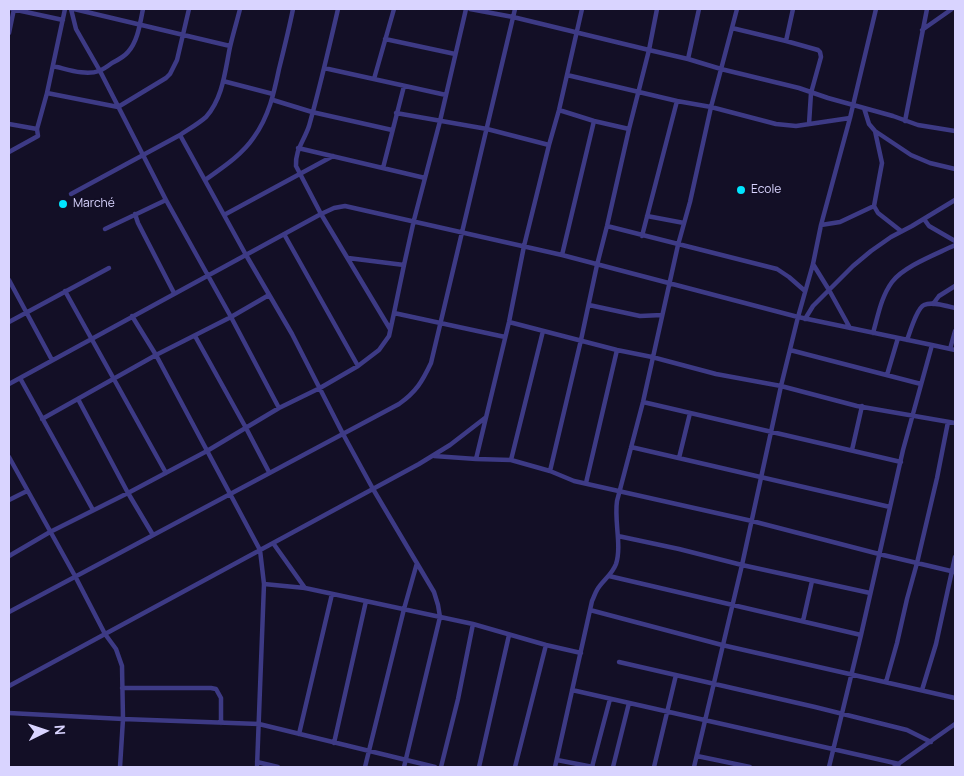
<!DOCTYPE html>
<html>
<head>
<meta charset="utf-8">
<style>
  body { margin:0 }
  #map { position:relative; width:964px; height:776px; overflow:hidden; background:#130f26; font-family:Manrope,sans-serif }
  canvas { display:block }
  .frame { position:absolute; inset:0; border:10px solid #d9d4ff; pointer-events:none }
  .north { position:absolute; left:20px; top:706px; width:50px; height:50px; -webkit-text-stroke:4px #130f26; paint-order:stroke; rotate:86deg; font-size:14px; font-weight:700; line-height:20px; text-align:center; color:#d9d4ff }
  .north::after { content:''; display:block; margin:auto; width:18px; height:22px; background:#d9d4ff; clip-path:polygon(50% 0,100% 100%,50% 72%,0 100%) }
</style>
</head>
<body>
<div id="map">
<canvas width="964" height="776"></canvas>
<div class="frame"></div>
<div class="north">N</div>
</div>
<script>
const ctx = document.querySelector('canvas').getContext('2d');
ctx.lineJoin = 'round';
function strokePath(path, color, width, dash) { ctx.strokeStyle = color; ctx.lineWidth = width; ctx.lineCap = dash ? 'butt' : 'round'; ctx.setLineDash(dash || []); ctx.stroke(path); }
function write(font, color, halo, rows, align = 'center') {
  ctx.font = font + ' Manrope,sans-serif'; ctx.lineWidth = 4; ctx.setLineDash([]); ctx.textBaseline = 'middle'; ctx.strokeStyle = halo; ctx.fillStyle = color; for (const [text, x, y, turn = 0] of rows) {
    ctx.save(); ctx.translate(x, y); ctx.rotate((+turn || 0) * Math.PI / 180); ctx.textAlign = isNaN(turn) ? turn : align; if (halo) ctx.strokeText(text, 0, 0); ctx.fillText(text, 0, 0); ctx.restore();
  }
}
const street = new Path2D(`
  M12,9L63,20
  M71,9L76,29L100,71L166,200L231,317L279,408
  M74,9L230,46
  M338,9C329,48 320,87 309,126C304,141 295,150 296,166L321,214L390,329
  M470,9L513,17L649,50L688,59L721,69L799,88L828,98L893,116L918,125L955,131
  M732,28L786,41L818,50L820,52L821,57L811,93L809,124
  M922,30L952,9
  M9,33L14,9
  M385,39L455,54
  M786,41L793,9
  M688,59L699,9
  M53,66C67,69 85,76 99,71C104,69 108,66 112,63C118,60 124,57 128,52C138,41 140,23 143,9
  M324,68L446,95
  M567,75L677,101L711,107L776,124L796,126L850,118
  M374,79L394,9
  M223,81L273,94
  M47,93L118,107L166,78L170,74L177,60L189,9
  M273,100L312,112L392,130
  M864,108L869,124L875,131L911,155L930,163L955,169
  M559,110L594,121L629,129
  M396,113L487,129L549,145
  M905,121L927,9
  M9,124L37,129L38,136L9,152
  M37,129L47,93L65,9
  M180,135L246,255L292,334L343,434L373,489L434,592L438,605L440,617L404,767
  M298,148L425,178
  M383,168L404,86
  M205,180C222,168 242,155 254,137C269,116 274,93 279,69C284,49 289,29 293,9
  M71,194L180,135C189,129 198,124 206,117C223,98 225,71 230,47C233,34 237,21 240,9
  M874,206L882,163L875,131
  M135,214L138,223L174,293
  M224,215L333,156
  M647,216L684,223
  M924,219L929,226L955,241
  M821,225L840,222L874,206L878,213L901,231
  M607,226L777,269L789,277L805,291
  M105,229L166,200
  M284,234L358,366
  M642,236L677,101
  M562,255L594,121
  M348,258L404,265
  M813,264L829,290L850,328
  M9,280L52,360
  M65,291L166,473
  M933,304L939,296L955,286
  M589,305L640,316L662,315
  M394,313L505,337
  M132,316L156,355L260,550L264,584L257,767
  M805,319L813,306L853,266L871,251L891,237L912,226L955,200
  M9,322L109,268
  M509,322L617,350L652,357L716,374L781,386L857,406L955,423
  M873,333C878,316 881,297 892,282C904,266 937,254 955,245
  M195,336L246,428L269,472
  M907,340C910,332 917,308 924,305C932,301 947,306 955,308
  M932,345L955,350
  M950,349L955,331
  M790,350L921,384
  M887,375L898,338
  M20,378L93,510
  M9,384L321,214L334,208L345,206L562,255L798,317L932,345L903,450L861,635L829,767
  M78,399L128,493L153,535
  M643,402L901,462
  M42,419L156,355L231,317L269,295
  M631,447L890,507
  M852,450L862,406
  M434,456L476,459L511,460L550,471L574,481L752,521L879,554L955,572
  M9,457L75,576L105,634L116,649L122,666L123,719L120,767
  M679,458L690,413
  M476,459L509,322L524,246L549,145L559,110L582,9
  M511,460L543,331
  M550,471L581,340L597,265L607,226L629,129L649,50L657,9
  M586,483L617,350
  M9,500L27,491
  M618,536L679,549L742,565L870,593
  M273,543L305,588
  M9,556L50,532L128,493L207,451L279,408L320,388L358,366L379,350L389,336L394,313L404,265L414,220L440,121L466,9
  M609,576L861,635
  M264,584L305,588L473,624L546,645L581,653
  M590,610L722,645L955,698
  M9,612L399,404C416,392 422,382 431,363L515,9
  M803,621L812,581
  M619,662L815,707L907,730L931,742
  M886,682L897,643L907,599L917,563L937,478L948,422
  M9,686L419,464L450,445L485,418
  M122,688H211L216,689L221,698V723
  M572,690L899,764
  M922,690L936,644L955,557
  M9,713L123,719L259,724L435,767
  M299,734L332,594
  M334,743L366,601
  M697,756L750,767
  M557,760L593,767
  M257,762L278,767
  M365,767L404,609L417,563
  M441,767L458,699L473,624
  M479,767L509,635
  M515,767L546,645
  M555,767L592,601C594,597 595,593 597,590C602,581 612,575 616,564C622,546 614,521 617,501L643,402L678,245L690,202L711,107L737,9
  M592,767L610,699
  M613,767L629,703
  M654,767L676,675
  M694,767L742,565L781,386L798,317L813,264L821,225L850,118L876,9
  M894,767L955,724`);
const markers = [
  [741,190,5,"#00e5ff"],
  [63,204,5,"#00e5ff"]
];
const poiNames = [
  ["Ecole",751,190],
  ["Marché",73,204]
];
strokePath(street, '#3d3a85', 4.5);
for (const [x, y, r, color] of markers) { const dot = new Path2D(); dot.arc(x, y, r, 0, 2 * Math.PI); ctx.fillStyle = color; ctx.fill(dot); strokePath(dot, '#130f26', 2); }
write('12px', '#d9d4ff', '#130f26', poiNames, 'left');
</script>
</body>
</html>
